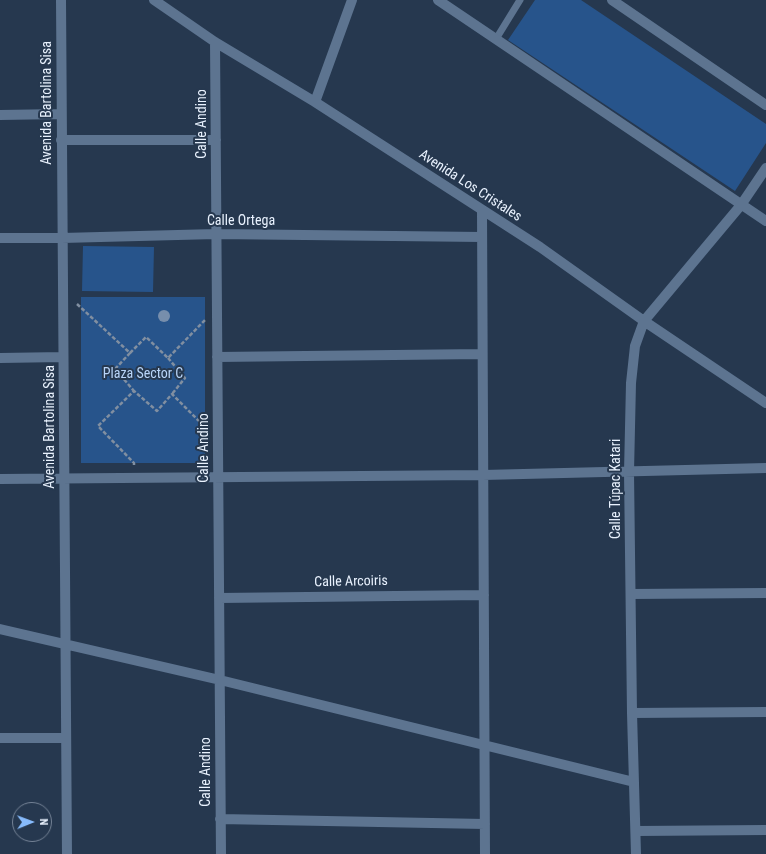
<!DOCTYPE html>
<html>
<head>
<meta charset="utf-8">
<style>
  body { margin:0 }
  #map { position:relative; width:766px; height:854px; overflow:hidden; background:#26384f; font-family:"Roboto Condensed",sans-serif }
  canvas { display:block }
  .north { position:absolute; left:12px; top:802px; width:40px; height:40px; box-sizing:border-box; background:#26384f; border:1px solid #748295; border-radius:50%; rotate:89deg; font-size:11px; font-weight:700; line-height:16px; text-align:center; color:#e9f2fe }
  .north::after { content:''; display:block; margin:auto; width:14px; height:18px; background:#87bbfc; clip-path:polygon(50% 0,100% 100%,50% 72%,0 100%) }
</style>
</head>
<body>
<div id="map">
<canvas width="766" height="854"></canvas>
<div class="north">N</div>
</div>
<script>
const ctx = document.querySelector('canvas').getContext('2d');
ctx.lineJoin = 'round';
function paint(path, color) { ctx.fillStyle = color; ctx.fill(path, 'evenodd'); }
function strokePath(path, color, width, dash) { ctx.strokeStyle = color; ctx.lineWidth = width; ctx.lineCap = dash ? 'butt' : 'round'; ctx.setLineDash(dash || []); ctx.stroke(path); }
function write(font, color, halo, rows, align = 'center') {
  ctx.font = font + ' "Roboto Condensed",sans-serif'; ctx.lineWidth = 4; ctx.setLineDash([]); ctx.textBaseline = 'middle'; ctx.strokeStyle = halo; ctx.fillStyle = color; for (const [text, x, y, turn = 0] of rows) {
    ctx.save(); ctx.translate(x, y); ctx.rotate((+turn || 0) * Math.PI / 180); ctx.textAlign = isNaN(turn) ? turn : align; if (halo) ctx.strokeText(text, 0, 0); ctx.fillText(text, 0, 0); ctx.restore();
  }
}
const green = new Path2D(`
  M535,0H581L766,124V143L735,191L508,40Z
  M83,246L154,247L153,292L82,291Z
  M81,297H205V463H81Z`);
const path = new Path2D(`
  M77,304L130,353L115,369L134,391
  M130,353L146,337L168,358L205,320
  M168,358L185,378L172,394
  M134,465V463L98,426L134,391L157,411L172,394L205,427`);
const service = new Path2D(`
  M496,39L520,0`);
const minor = new Path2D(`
  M61,0L67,854
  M154,0L215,42L315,102L540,247L644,321L766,403
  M438,0L766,221
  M612,0L766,105
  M215,42L221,854
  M315,102L352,0
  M0,115L61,114
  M61,140H216
  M482,211L485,854
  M0,238H62L216,234L482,237
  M217,357L482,354
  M0,358L63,357
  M0,479L483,475L766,468
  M631,594L766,593
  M219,598L484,595
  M0,629L220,680L634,782
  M632,713L766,712
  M0,738H66
  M220,819L485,824
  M636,831L766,830
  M636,854L632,713L629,472L631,383L635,346L644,321L741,205L766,168`);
const trees = [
  [164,316]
];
const streetNames = [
  ["Avenida Bartolina Sisa",47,103,-90],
  ["Calle Andino",202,124,-90],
  ["Avenida Los Cristales",470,186,33],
  ["Calle Ortega",241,221],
  ["Avenida Bartolina Sisa",50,427,-90],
  ["Calle Andino",204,448,-90],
  ["Calle Túpac Katari",616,489,-90],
  ["Calle Arcoiris",351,582,-1],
  ["Calle Andino",206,772,-90]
];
const parkNames = [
  ["Plaza Sector C",143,374]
];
paint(green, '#27548b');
strokePath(path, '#818fa1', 2.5, [4, 2]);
strokePath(service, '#5d7490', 7);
strokePath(minor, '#5d7490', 10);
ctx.fillStyle = '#778eac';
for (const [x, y] of trees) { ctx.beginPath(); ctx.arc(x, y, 6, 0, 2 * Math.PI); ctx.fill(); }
write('14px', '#e9f2fe', '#26384f', streetNames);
write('14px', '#b9d5f9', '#26384f', parkNames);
</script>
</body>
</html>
